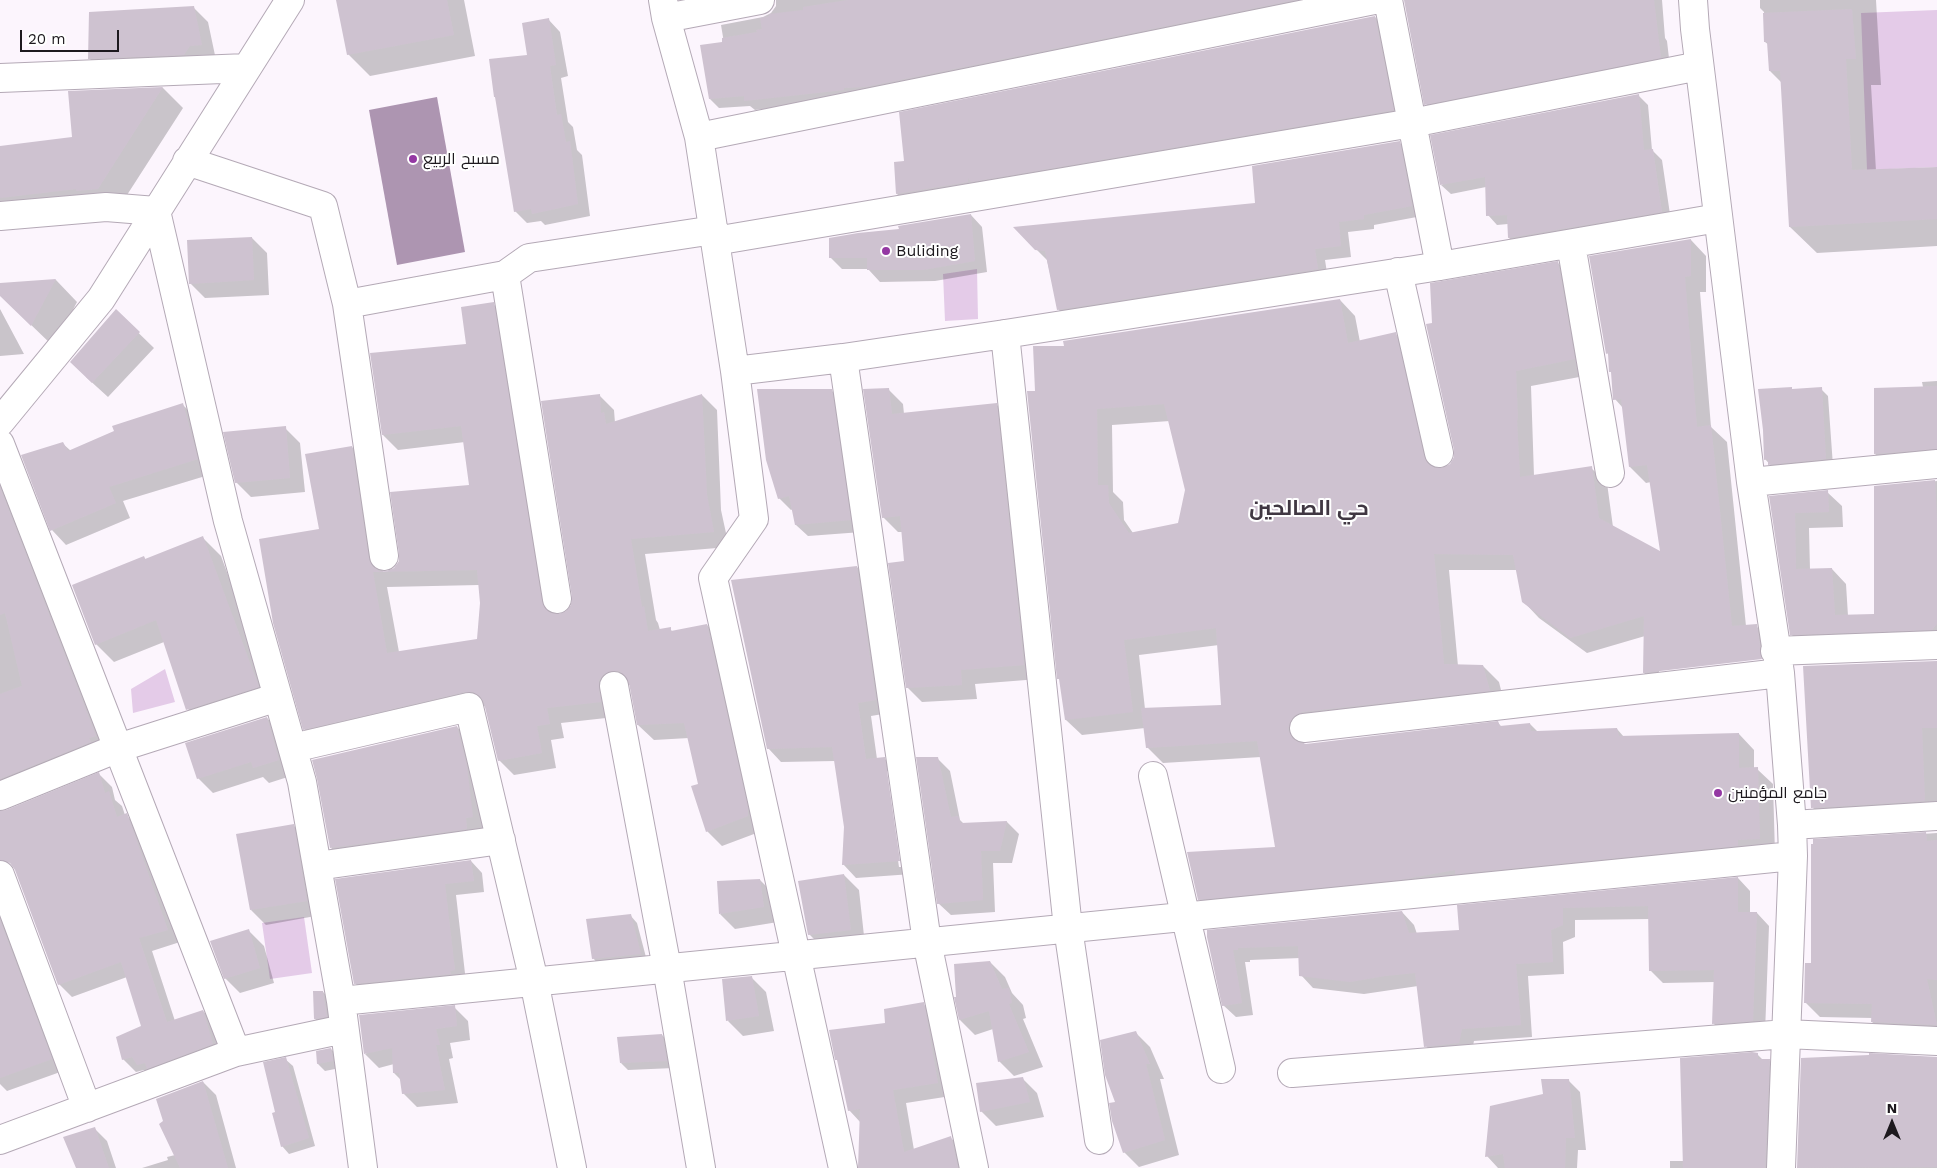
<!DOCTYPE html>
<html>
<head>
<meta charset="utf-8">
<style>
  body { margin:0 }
  #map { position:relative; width:1937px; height:1168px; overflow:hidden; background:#fcf5fd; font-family:"Work Sans",sans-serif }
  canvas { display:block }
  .north { position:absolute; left:1867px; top:1098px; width:50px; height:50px; -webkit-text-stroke:4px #fff; paint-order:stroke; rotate:0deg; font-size:14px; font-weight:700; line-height:20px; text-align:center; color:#1d191e }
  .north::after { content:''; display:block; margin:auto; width:18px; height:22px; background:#1d191e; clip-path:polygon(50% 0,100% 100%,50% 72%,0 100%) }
  .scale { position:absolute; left:20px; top:30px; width:99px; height:22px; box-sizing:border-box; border:2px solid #1d191e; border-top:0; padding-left:6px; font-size:15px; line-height:18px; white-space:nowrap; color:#1d191e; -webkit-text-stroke:4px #fff; paint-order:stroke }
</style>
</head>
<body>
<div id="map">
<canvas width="1937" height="1168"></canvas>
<div class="north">N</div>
<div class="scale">20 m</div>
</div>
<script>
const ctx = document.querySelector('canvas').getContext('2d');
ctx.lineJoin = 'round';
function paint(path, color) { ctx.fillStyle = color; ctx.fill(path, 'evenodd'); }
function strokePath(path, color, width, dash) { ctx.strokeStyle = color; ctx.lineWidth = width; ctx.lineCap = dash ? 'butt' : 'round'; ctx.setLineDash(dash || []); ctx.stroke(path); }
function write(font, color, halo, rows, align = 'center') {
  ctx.font = font + ' "Work Sans",Cairo,sans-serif'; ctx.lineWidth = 4; ctx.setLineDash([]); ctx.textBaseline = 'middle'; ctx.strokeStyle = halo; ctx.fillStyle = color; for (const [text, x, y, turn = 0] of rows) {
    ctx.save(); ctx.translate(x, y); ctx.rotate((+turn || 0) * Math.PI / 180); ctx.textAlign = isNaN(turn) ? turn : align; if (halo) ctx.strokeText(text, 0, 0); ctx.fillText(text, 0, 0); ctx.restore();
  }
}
const green = new Path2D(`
  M1937,10V167L1867,170L1861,13Z
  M977,269L978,319L945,321L943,274Z
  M165,669L175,702L133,713L131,689Z
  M304,917L312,973L270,979L262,923Z`);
const water = new Path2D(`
  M437,97L465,252L397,265L369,110Z`);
const shadow = new Path2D(`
  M337,0H464L475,56L370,76L348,54Z
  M776,0H1349L853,99L755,110L750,106L719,108L710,99L724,43L721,25L763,17L771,13L776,6Z
  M1405,0H1662L1665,38L1667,41L1670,67L1435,113L1426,104Z
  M1760,0H1876L1881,85H1871L1876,171L1937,168V246L1817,253L1790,227L1782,83L1770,71L1769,45L1765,42L1764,12L1760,8Z
  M193,7L208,22L216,60L104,73L89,58Z
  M1375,17L1386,28L1404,121L908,205L897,194L896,163L905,162Z
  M548,19L560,32L568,76L561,78L568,122L573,127L577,150L582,155L590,216L545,225L541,221L527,223L515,211L497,99L495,97L529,56Z
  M163,88L183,108L118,209L0,220V147L73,138L69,92Z
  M1638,95L1648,105L1652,150L1662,160L1671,221L1518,247L1509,238L1508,224L1497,225L1488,215L1486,187L1451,194L1441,185Z
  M1399,142L1410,153L1422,216L1374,225V229L1348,232L1351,257L1325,260L1328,279L1069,320L1058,309L1047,260L1036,249L1257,204Z
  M971,215L982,227L987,272L935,281L880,282L868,269H842L830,257L900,230Z
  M252,238L267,253L269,295L205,298L190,283Z
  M1691,240L1706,256V292H1700L1711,427L1727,442L1746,626H1756L1772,642L1777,675L1660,688L1644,673L1645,636L1587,653L1539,618L1523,601L1517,570H1449L1458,666H1483L1499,682L1505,706L1305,738L1304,745L1498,723L1502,727L1530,724L1538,732L1617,729L1624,737L1739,734L1754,750V769H1757L1773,784L1775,854L1215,915L1199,899L1277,848L1261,757L1163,763L1147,747L1145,728L1082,735L1066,720L1036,393L1066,347L1340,300L1355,316L1360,342L1395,334L1411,349L1438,469L1451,465L1455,458L1456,450L1433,324L1558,263L1573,279L1590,375L1531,386L1534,476L1591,468L1607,483L1613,527L1662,554L1651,482L1646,483L1630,467L1623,408L1615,399L1610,356L1607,353ZM1170,421L1186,490L1179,524L1133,533L1124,520L1123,502L1113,492L1112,425ZM1219,645L1222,706L1145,709L1139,655ZM1768,657V660L1659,673V670Z
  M56,280L77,302L54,347L0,295V285Z
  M493,304L508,319L556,615L568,612L573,605L599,395L614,410L615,423L702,395L717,410L721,510L729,547L645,554L656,620L658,623L660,630L670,629L673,632L707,625L722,640L762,831L722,846L707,831L700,785L689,738L654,740L638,725L631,685H627L615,717L561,723L564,738L551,740L556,768L514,775L499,760L486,706L319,744L304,729L321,530L352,447L367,462L383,572L394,570L471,486L465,442L398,450L383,435L371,354L467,345ZM479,585L481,603L479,640L399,652L387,587Z
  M0,309L24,354L0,356Z
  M116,311L154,348L108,397L86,377Z
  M1937,381V464L1890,468L1875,454L1923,387L1922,382Z
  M888,389L903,404L904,414L996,404L1011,419L1039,679L975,684L977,699L922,702L907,687L906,562L903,532H898L883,517Z
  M1821,389L1828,396L1833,466L1776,471L1765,459Z
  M831,390L843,402L862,532L808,536L796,525L793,509L791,510L779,498Z
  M183,405L198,420L212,474L123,501L130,518L66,545L52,530L62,443L71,451Z
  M285,428L300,443L305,492L251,497L236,482Z
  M0,476L109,749L0,793Z
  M1937,481V644L1806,649L1791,634L1770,497L1827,492L1842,506L1843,527L1809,528L1810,570L1832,569L1846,584L1848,616L1875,615V487Z
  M203,538L221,556L276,705L206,727L188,709L164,642L114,662L96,644L144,557L146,560Z
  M857,567L870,581L889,713L871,716L877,759L884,758L898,772L912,874L856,878L843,864L845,827L835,761L781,762L768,748ZM885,771H888L902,867H899Z
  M1937,662V815L1827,822L1813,808Z
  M267,718L282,733L294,775L269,783L263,777L213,793L198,778Z
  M457,727L470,740L485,830L344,861L331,848Z
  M937,758L950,771L960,820L964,824L1007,822L1019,834L1012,863H993L995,912L951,915L938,903Z
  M99,774L112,787L115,800L122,806L125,815H126L139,828L180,942L152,951L175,1021L203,1011L216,1024L225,1057L151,1077L144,1070L136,1072L123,1059L143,1026L127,977L72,997L59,984L0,824V813Z
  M293,825L308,840L321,915L266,925L251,910Z
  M1937,833V1039L1887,1036L1872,1022V1018L1820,1017L1805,1002L1812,964L1814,841Z
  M471,861L482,873L484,892L456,895L466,982L367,995L355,983L337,880Z
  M844,875L859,890L865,945L824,949L809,934Z
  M1738,878L1750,891V913H1757L1769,926L1765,1033L1726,1036L1714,1024L1715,982L1663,983L1651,971L1650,919L1575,920V937L1563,942L1564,974L1528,976L1532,1037L1474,1041L1471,1055L1438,1059L1426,1046L1418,986L1364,994L1313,988L1301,975L1300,958L1250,960V962H1245L1253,1015L1236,1017L1223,1005L1208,937L1402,912L1414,925L1417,934L1460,931L1458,906Z
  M760,880L775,895L778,922L735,929L720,914Z
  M0,902L63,1071L7,1091L0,1084Z
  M630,915L637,923L647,961L600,966L593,958Z
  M249,931L264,946L274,983L240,993L225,978Z
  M990,962L1005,977L1012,993L1023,1005L1026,1018L1023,1019L1043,1067L1014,1076L999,1061L993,1029L975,1035L960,1020L956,998Z
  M751,977L766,992L774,1031L743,1036L728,1021Z
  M314,992H323L330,999L334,1024L323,1026L315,1019Z
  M923,1004L937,1017L951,1096L906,1103L914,1150L951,1138L964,1151L969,1168H859L861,1123L849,1110L886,1024Z
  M454,1007L468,1021L470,1040L450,1043L453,1058L449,1059L458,1103L417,1107L403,1093L401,1080L394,1073V1064L379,1068L365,1054Z
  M1135,1032L1150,1047L1164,1079H1160L1179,1155L1139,1167L1124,1152L1117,1103Z
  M662,1035L669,1042L674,1068L628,1070L621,1063Z
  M331,1049L338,1056L340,1068L325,1071L318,1064L317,1052Z
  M1757,1054L1763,1060H1769L1784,1075L1780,1168H1670V1161H1684Z
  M1937,1058V1168H1798L1802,1059Z
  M285,1059L293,1066L315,1146L289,1154L282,1146L277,1113Z
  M1022,1078L1037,1093L1044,1117L996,1126L981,1111Z
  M1568,1080L1580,1092L1586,1150H1578L1577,1168H1498L1487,1156L1545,1095Z
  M203,1082L216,1095L236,1168H142L168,1160L167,1157L175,1155Z
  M94,1128L107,1141L116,1168H77Z`);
const building = new Path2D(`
  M336,0H447L454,35L347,55Z
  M848,0H1295L865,87L844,88V90L744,101V96L709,99L700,45L722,42V38L757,32L756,30L762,29L760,18L769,16V14L803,10V7Z
  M1404,0H1654L1661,58L1424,105Z
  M194,6L202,45L190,46L184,55L88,59L89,12Z
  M1852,9L1856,59H1846L1852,170L1937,167V219L1789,227L1780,71H1769L1767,42H1764L1763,13Z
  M1375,16L1394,110L971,182L968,178V182L896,194L894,162L904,161L899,112Z
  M549,18L556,65L550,66L557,115L561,114L566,142L570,141L578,204L532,214L531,209L514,212L495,97H494L489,59L527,55L522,23Z
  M163,87L98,189L76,191V189L0,198V146L72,137L68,91Z
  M1639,94L1644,150L1653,149L1662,212L1508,238L1507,215L1486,216L1485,177L1440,185L1430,135Z
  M1400,141L1412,206L1364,215V219L1339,222L1341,246L1315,249L1318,269L1057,310L1045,251L1035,250L1013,227L1255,203L1252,166Z
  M971,214L975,261L923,270H867V258H829V238L858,233L899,229L898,226Z
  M252,237L254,280L189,284L187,240Z
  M1691,239V276L1685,277L1697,427L1711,425L1732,626L1757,624L1762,659L1643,673L1644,616L1570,638L1522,602L1513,555L1434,554L1444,664L1483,665L1490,691L1302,712L1294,716L1290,722L1288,729L1292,738L1298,742L1306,744L1498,721L1500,726L1530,723L1531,731H1537L1617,728L1619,736L1739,733V768L1758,767L1760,839L1738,840V846L1455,874V870L1400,880L1198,900L1187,852L1275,847L1257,741L1146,748L1141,708L1221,705L1216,628L1124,640L1133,712L1065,720L1059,679H1057L1027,391H1035L1033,346H1064L1063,341L1340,299L1348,343L1396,332L1424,456L1428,464L1435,468H1442L1450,464L1454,457V450L1426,324L1432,323L1430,283L1558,261L1575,359L1516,371L1518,420H1517L1520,477L1592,466L1599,518L1660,551L1647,465L1629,467L1621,399L1613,400L1611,372H1609L1608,353L1606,354L1589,256ZM1164,404L1185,490L1178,523L1129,533L1109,503L1108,485H1098L1097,409Z
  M56,279L31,326L0,296V283Z
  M494,302L542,601L545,608L551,613L559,614L566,611L571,605L572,597L541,401L600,394L601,413L604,412L606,424L702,394L707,495L714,532L631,539L642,607L644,606L648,631L671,627V631L707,624L748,808V816L706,832L691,786L698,784L684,723L637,725L629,683L625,676L619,671H612L604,674L599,680V689L601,702L547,708L550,724L537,726L542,753L498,761L484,703L480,696L473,692H465L303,730L273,623L259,539L319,529L305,454L352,446L369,559L372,566L379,571H387L394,568L399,561V554L390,492L469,485L461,426L382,435L370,353L466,344L461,307ZM477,570L480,603L477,639L387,653L373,572Z
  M116,309L140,332L92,383L70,362Z
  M1937,386V449L1874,454V388Z
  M1792,387V389L1822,387L1826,459L1768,465V459L1764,460L1763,430L1758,389Z
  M889,388L892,414L997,403L1024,665L961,670L962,685L906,688L888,563L904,561L900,516L882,518L863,389Z
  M757,389H832L851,520L795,525L789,496L778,499L766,460Z
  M183,403L198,459L109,487L116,503L50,531L21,455L63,442L68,451L114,431L112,426Z
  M286,426L290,478L235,483L223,432Z
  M1935,480L1937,521V624L1932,630L1790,635L1769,496L1828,490L1829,512L1795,513L1796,569L1832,568L1835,615L1874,614V486Z
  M0,487L96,736L89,738L91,742L0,779V694L22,686L5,613L0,615Z
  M203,536L259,687L186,710L156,620L95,645L72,585L144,556L145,559Z
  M857,566L876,700L858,703L866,759L885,757L900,861L842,865L844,827L832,747L767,749L731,580Z
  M1937,661V728H1922L1925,801L1811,808L1803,666Z
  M267,717L279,760L253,768L251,762L197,779L185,743Z
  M457,726L467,766L473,817L466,818L467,829L330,848L317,779L312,760Z
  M916,757H938L951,817L958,816L961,823L1007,821L1000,851H981L983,900L937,904Z
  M99,772L105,793L109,791L117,817L127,813L168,930L139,938L167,1022L203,1010L213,1044L147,1069L145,1063L137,1065L132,1057L122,1060L116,1037L141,1026L121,962L58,985L15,870L10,863L0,860V811L6,810Z
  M294,824L307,901L250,910L236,834Z
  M1926,832L1927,841L1937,840V980L1927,979L1937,1025L1871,1022L1872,1004L1804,1003L1805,963H1811V844H1813V839Z
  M471,860L474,881L445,884L455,970L450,971L451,974L354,984L335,879Z
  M844,874L851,930L808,935L798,881Z
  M1738,877V912H1757L1753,1021L1712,1024L1714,970L1649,971L1648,906L1563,908V925L1551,930L1553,962L1516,964L1521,1025L1462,1029L1459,1043L1424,1047L1415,973L1385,976L1350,982L1299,976L1298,946L1238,948V950H1233L1242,1003L1222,1006L1207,937V930L1402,911L1409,933L1459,930L1457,905Z
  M760,879L764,907L719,914L717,881Z
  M631,914L641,954L592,959L586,919Z
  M0,920L52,1059L0,1078Z
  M249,929L260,968L224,979L210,941Z
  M990,961L1002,989L1009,988L1012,1003L1009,1004L1029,1052L998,1062L989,1011L959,1020L954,997H956L954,964Z
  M752,976L759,1016L726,1021L722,979Z
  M313,991H323L327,1017L314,1019Z
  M924,1002L938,1083L893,1090L904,1152L951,1136L958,1168H858L860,1109L848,1111L837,1060H835L829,1030L885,1023L884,1009Z
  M455,1005L457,1026L436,1029L440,1045H436L445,1090L402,1094L399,1073H393L392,1048L364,1054L359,1015Z
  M1136,1031L1150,1064H1146L1165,1140L1123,1153L1112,1121L1109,1103L1115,1102L1105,1075L1100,1040Z
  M662,1034L667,1061L620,1063L617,1037Z
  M331,1048L333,1061L317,1064L316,1051Z
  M1752,1052L1758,1053V1059H1770L1765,1168H1683L1680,1058Z
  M1869,1053L1937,1057V1167L1797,1168L1801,1058L1869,1055Z
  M286,1057L309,1138L281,1147L272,1113L275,1112L263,1062Z
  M1023,1077L1030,1102L980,1112L976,1083Z
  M1541,1079H1569L1575,1138H1566L1565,1168H1505L1503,1154L1485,1157L1490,1106L1543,1094Z
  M203,1081L228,1168H180L159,1124L163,1121L156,1099Z
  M95,1127L109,1168H76L63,1137Z`);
const minor = new Path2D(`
  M663,0L666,18L699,137L735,371L754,519L713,578L843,1168
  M1388,0L1440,266
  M1693,0L1695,29L1751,482L1780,673L1792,825L1793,856L1781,1168
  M666,18L760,0
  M0,78L247,68
  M699,137L1374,0
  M187,161L323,206L347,304L384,556
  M0,216L106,207L156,211L228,521L302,782L341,1001L363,1168
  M715,241L1412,123L1699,66
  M1571,244L1610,473
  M1398,272L1439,453
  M505,275L557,599
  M347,304L505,275L529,258L714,230
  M1005,334L1068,928L1099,1140
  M843,358L927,942L974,1168
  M735,371L843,358L1005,334L1440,266L1718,218
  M0,422L101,299L290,0
  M0,444L236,1052
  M1751,482L1937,464
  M1775,651L1937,645
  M614,686L667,968L701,1168
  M1304,728L1780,673
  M293,748L469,707L534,981L572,1168
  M1153,776L1221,1069
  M0,796L118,748L278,697
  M1792,825L1937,816
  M317,866L501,840
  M0,875L87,1108
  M341,1001L1793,856
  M1292,1073L1786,1034L1937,1041
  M0,1140L236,1052L344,1029`);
const markers = [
  [413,159,5,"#9438a3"],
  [886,251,5,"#9438a3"],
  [1718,793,5,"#9438a3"]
];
const poiNames = [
  ["مسبح الربيع",423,159],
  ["Buliding",896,251],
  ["جامع المؤمنين",1728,793]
];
const districtNames = [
  ["حي الصالحين",1309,509]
];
paint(green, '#e4cbe8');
paint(water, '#ad95b1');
paint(shadow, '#0003');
paint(building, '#cec2d0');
strokePath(minor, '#b4a9b6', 30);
strokePath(minor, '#fff', 28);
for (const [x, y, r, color] of markers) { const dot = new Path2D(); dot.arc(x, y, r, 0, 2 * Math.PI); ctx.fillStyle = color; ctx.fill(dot); strokePath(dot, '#fff', 2); }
write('16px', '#1d191e', '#fff', poiNames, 'left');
write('bold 21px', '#403742', '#fff', districtNames);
</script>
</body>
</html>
